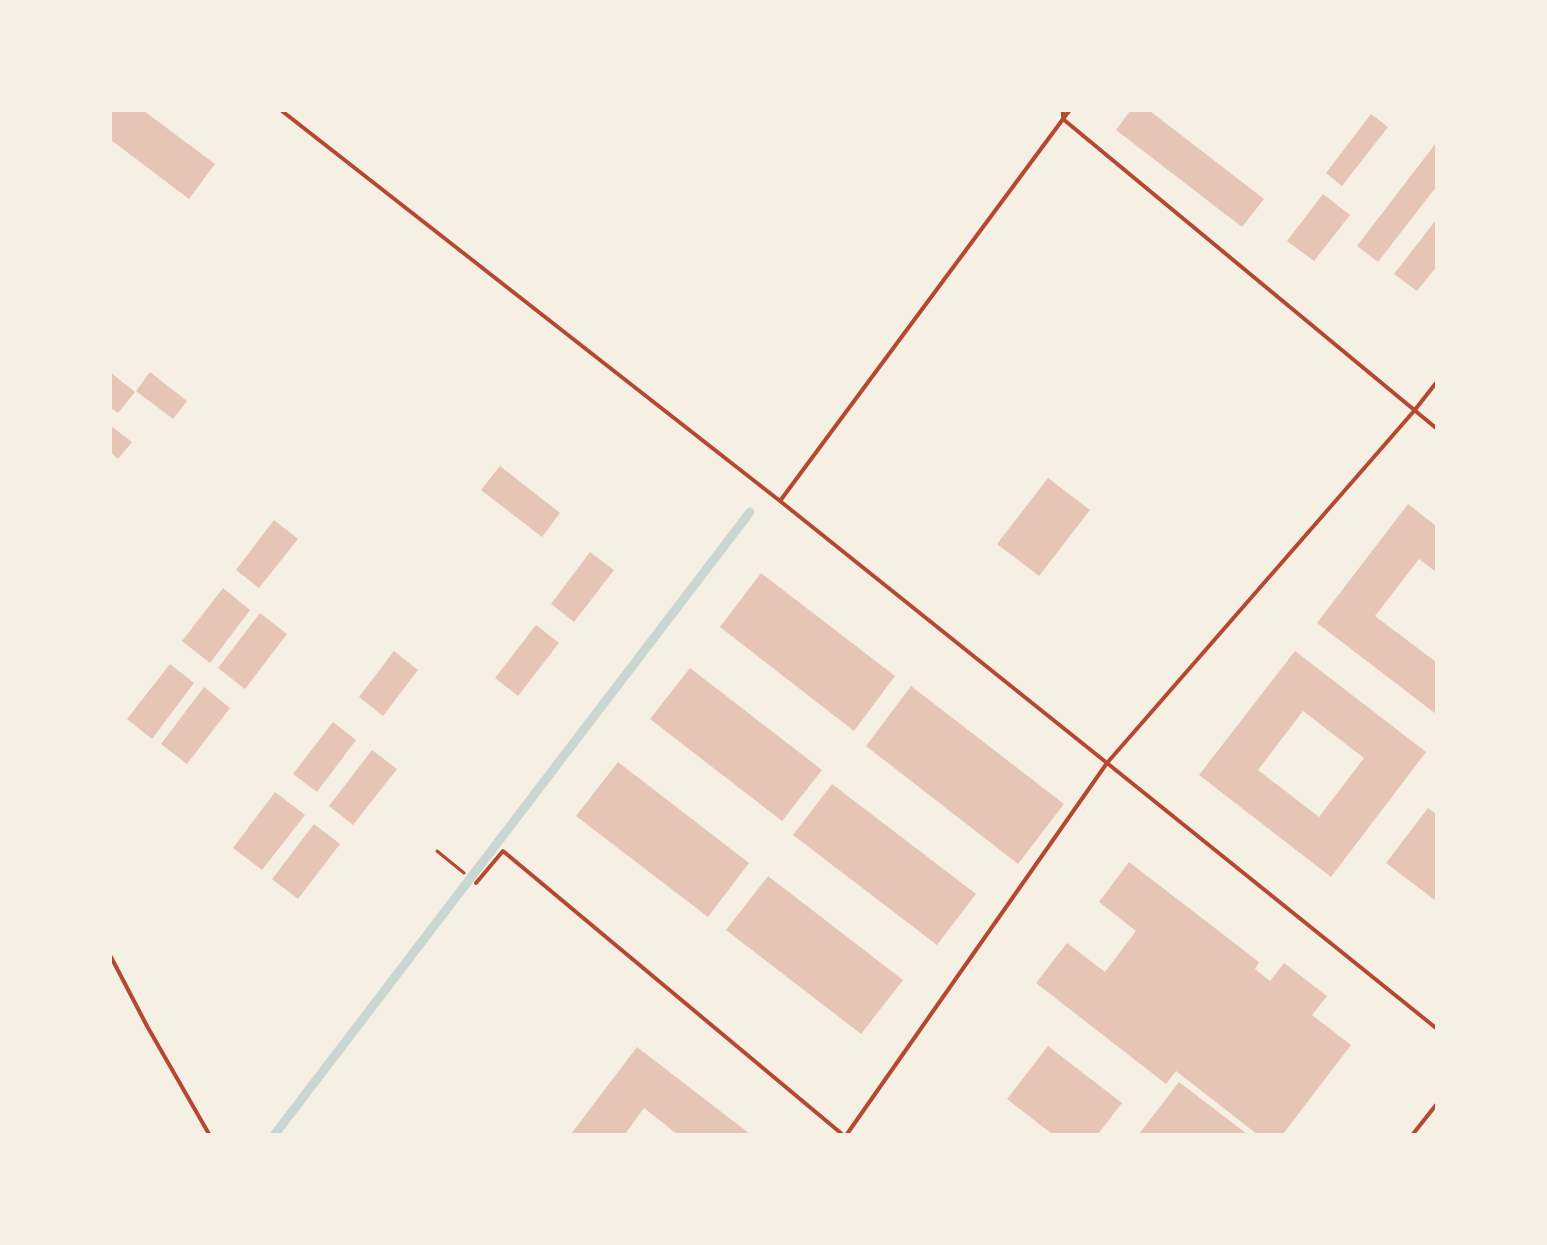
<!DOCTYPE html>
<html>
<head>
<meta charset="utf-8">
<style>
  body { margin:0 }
  #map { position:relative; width:1547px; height:1245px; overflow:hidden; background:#f6efe4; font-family:Georgia,serif }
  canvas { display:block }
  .frame { position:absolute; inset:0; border:112px solid #f6efe4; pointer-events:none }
</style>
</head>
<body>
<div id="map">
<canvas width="1547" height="1245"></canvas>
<div class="frame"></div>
</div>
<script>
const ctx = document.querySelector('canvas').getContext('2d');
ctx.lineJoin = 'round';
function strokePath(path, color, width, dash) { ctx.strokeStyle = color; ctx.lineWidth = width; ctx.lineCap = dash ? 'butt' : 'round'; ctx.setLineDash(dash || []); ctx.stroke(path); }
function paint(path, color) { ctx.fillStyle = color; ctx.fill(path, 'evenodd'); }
const stream = new Path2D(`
  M275,1134L750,512`);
const building = new Path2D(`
  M111,111H144L215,164L189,199L111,140Z
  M1130,111H1150L1264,199L1242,227L1116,130Z
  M1371,114L1388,127L1342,186L1326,173Z
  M1436,143V187L1378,262L1357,246Z
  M1323,194L1350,215L1314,261L1287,241Z
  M1436,220V267L1417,291L1394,274Z
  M150,372L187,401L173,419L136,391Z
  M111,373L135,392L118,413L111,408Z
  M111,426L132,442L118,459L111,453Z
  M500,466L560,513L542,537L481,490Z
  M1048,478L1090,510L1039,576L997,544Z
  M1408,504L1436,526V572L1419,559L1375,616L1436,662V714L1317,623Z
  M274,520L298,539L259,588L236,570Z
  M590,552L614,570L574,622L551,604Z
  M761,573L895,676L854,731L720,627Z
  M223,588L250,610L210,663L182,641Z
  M260,613L287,634L245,689L218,668Z
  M536,625L559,643L518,696L495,678Z
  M394,651L418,670L383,716L359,697Z
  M1295,651L1426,752L1331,877L1199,775ZM1303,711L1364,758L1319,817L1258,770Z
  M170,664L194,683L152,739L127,719Z
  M690,668L822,770L782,821L650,719Z
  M911,686L1064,804L1018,864L866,746Z
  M204,687L230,708L187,764L161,744Z
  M333,722L356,740L317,792L293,774Z
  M372,750L397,769L353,825L329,806Z
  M618,762L749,863L708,917L576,816Z
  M832,784L976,894L937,945L793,835Z
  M275,792L305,815L262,870L233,848Z
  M1428,808L1436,814V901L1386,863Z
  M314,824L340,844L298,899L272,879Z
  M1129,862L1259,962L1255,969L1270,981L1284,963L1327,996L1312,1015L1351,1045L1283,1134H1257L1176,1071L1166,1084L1036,983L1067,943L1105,972L1136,931L1099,902Z
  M768,876L903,980L861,1034L726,930Z
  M1048,1046L1122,1103L1098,1134H1052L1007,1099Z
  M637,1047L750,1134H677L644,1108L625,1134H571Z
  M1179,1082L1247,1134H1139Z`);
const path = new Path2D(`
  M437,851L464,873`);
const service = new Path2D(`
  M282,111L780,501L1107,763L847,1134
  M1063,111V119L1436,428
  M1436,383L1414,411L1107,763L1436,1028
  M780,501L1069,111
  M476,883L503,851L842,1134
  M111,957L147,1026L209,1134
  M1413,1134L1436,1105`);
strokePath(stream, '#c9d6d2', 9);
paint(building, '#e6c5b7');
strokePath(path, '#b5482f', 3);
strokePath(service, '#b5482f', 4);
</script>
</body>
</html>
